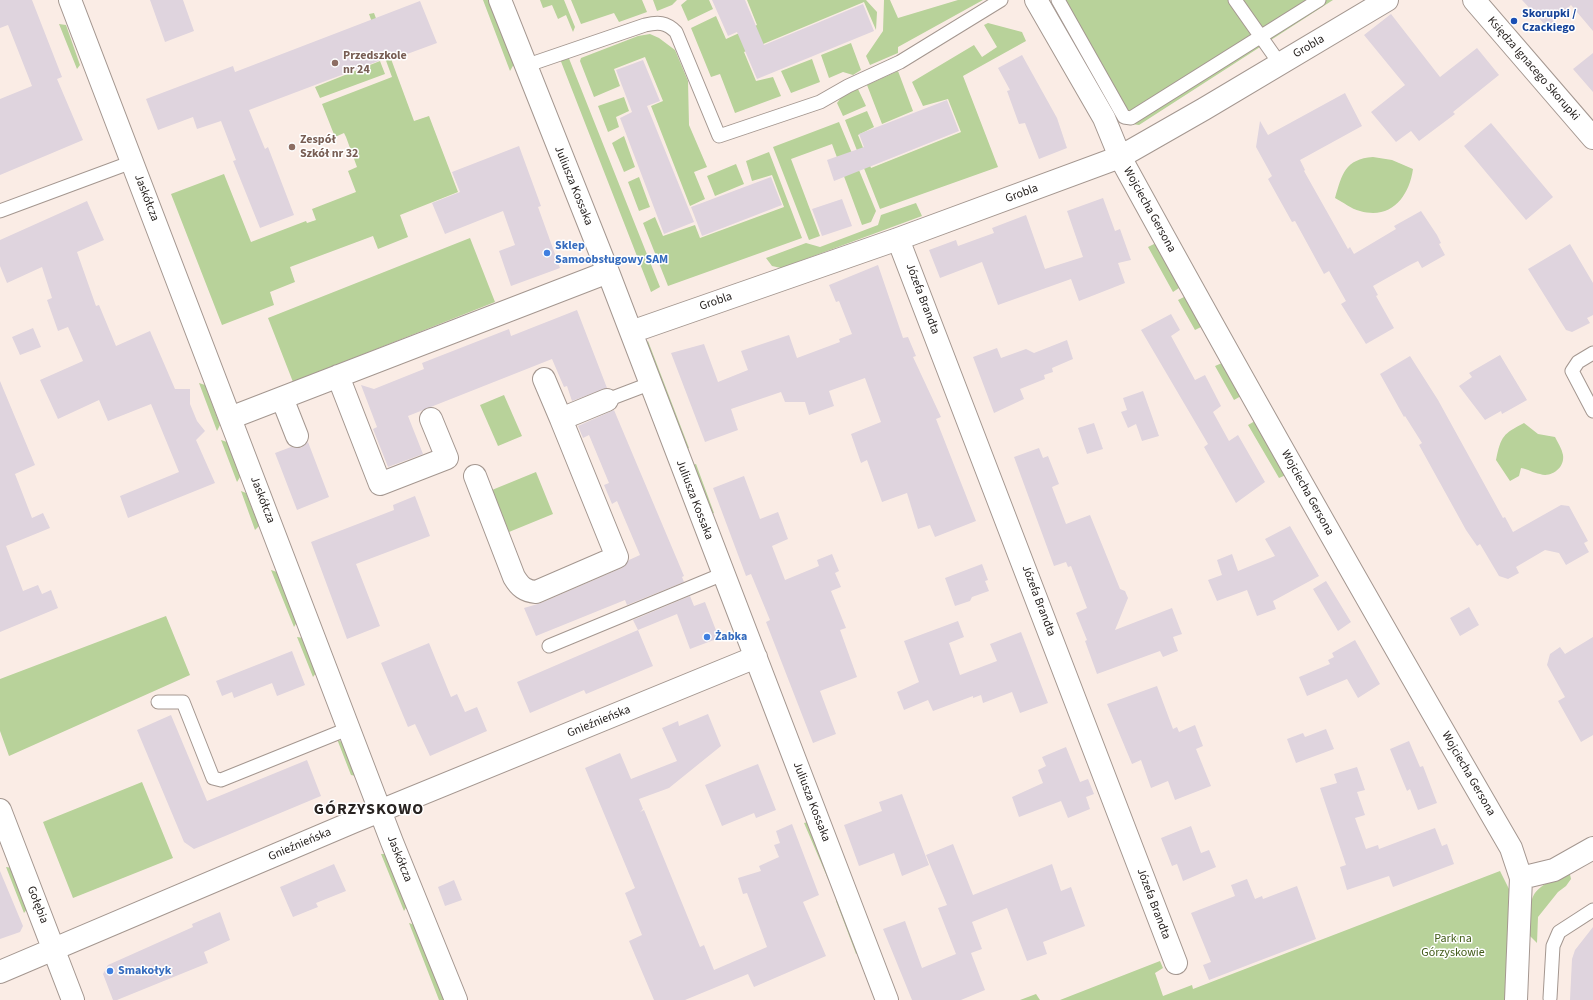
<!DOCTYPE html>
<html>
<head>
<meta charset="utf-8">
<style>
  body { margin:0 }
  canvas { display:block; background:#faece5 }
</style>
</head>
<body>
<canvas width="1593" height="1000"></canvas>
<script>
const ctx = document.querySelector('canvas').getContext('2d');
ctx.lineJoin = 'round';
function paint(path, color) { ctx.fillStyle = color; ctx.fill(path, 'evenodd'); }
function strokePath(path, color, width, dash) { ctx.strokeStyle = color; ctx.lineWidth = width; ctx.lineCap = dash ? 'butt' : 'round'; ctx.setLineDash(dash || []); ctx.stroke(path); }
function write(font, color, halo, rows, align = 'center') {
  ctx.font = font + ' "Source Sans 3",sans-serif'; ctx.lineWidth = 3; ctx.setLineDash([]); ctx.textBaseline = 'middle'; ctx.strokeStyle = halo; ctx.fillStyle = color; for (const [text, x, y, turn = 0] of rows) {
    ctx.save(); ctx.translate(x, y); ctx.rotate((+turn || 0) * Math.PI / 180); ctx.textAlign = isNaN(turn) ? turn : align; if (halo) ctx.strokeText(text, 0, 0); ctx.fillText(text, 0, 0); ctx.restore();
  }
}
const green = new Path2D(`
  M483,0H489L514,64L510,71Z
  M540,0H564L575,27L573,32L566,15L558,19L552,5L543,8Z
  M571,0H642L647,12L619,22L614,13L581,24Z
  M653,0H677L672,5L657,11Z
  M687,0H709L713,9L688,21L681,5Z
  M747,0H866L877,12L876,30L864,2L744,52L756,81L773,77L781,96L735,113L720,74L711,77L691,28L716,16L726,39L757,25Z
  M884,0H890L898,18L958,0H983L898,47V53L870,65L866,56L883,31Z
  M1055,0H1333L1139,125L1125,123Z
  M374,13L414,121L429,116L458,192L400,215L408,237L378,249L373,236L290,267L295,282L270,292L274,305L222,325L171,194L224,174L251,242L306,221L307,223L316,220L312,209L356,192L348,171L357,167L346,137L344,133L335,137L322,104L392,77L369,14Z
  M988,23L1022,32L1026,41L963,76L998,167L880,209L845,120L867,111L874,127L858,135L871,168L961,132L948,99L923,106L912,82L974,45L982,57L997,47L984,25Z
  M59,24L66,25L80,65L77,69Z
  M650,34L659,38L675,50L688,81L689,125L707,167L694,172L705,199L690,206L651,106L663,101L645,57L614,69L620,86L594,97L580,61L581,58L638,36Z
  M851,43L861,70L853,75L843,72L829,78L821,55Z
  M568,56L660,287L651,292L560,59Z
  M812,59L820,82L791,93L781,71Z
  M380,61L385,74L320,98L315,87Z
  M898,71L913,111L882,124L867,85Z
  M858,89L866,106L843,116L837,103L843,95Z
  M624,97L629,111L616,117L619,127L608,132L598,106Z
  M839,122L876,211L871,222L862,225L832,144L791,159L820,236L809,240L773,147Z
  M624,136L635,167L624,172L612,143Z
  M769,152L802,238L668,286L643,223L655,217L663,236L695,225L700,238L784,207L772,175L752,181L746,161Z
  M1373,157L1392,160L1413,169C1409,197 1391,220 1360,211C1351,209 1343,202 1335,198C1342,174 1345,159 1373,157Z
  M736,164L744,184L715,196L707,176Z
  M639,177L650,207L639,211L628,182Z
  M916,203L922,216L781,268L772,266L766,258L806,243L820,247L878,225L881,215Z
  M470,238L495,302L293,382L268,318Z
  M1154,244L1158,245L1180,283L1179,288L1173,292L1148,247Z
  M1184,297L1188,298L1203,323L1201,327L1195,330L1178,300Z
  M648,341L689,448L687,449L644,345Z
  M1222,363L1241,396L1234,400L1215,366Z
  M199,383L205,385L220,425L217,431Z
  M504,395L522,436L498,446L480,405Z
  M1255,421L1286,475L1279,478L1248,425Z
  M1524,423L1538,434L1555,437C1558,443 1562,449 1563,455C1565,468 1551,478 1540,474C1533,473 1528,469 1521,468L1519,476L1510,481L1496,460C1501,436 1503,434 1524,423Z
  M221,440L227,442L240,477L237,482Z
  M696,464L714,513L709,514L693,465Z
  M536,472L553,514L509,532L492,490Z
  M241,491L246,493L259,526L255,530Z
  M271,570L277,572L297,622L294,627Z
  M166,616L190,675L9,756L0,731V679Z
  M297,637L303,638L316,673L313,677Z
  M337,739L343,743L356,776L351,775Z
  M142,782L173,858L73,898L43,822Z
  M808,822L831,878L828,879L804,823Z
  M381,854H387L407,906L404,911Z
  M6,867L13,868L28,908L24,913Z
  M1569,870L1571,879L1566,886L1558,892L1538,917L1537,943L1529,935C1531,887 1529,894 1569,870Z
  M1500,871L1509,889L1506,1000H1060L1160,961L1163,968L1155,973L1163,996L1192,985L1193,989Z
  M839,900L859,953L856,954L836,901Z
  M409,923L415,925L444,1000H439Z
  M1036,994L1040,1000H1020Z`);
const building = new Path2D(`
  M0,0H32L62,77L57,79L83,140L0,175V99L32,86L8,25L0,28Z
  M150,0H183L194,31L165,42Z
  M712,0H745L764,45L863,4L874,31L757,79L737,32L728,36Z
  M1522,0H1593V31L1571,5L1547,27Z
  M420,1L437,43L399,57L397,54L249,110L265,149L268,147L294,215L260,228L233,161L236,160L221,121L197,129L193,117L158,130L146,99L233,66L235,72Z
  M1391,14L1440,77L1477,48L1499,75L1453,112L1455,114L1419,141L1411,131L1396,142L1371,112L1405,85L1364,35Z
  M1593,53V92L1573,69Z
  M1022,55L1057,118L1067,148L1039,159L1025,123L1019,124L1007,91L1010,90L998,68Z
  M643,60L660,101L647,106L694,222L664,234L620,118L632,112L616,70Z
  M1345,93L1362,126L1300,160L1305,170L1304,171L1348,249L1350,247L1354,254L1396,229L1394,226L1421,211L1437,235L1441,243L1439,244L1445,255L1422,268L1418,261L1410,265L1373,286L1378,295L1376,296L1394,328L1366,344L1341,304L1346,301L1329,271L1324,274L1295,221L1292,222L1268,179L1272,176L1256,147L1260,121L1268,135Z
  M947,100L959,131L834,181L827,160L864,147L859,134Z
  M1491,123L1553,197L1526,220L1464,146Z
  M519,146L541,206L538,207L560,268L511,286L499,251L515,245L503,211L445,234L432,203L460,192L452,172Z
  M771,177L782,205L702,236L691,207Z
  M1103,198L1115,231L1120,229L1131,260L1118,263L1125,283L1079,301L1071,279L998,305L982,262L940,278L929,250L956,240L958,246L994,233L992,228L1026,215L1045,269L1083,257L1067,211Z
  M842,199L852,226L822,236L812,209Z
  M87,201L104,240L77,252L96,306L99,305L116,346L150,331L175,389H190V404L197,421L205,431L196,440L215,483L128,518L120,496L179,472L151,404L108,421L99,400L58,419L40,380L83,361L68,327L58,331L47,300L52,298L42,267L7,283L0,266V240Z
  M1570,244L1593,283V315L1587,318L1590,323L1572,332L1566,330L1528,269Z
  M878,265L903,338L908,337L916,356L913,357L941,417L936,419L976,521L935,537L930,525L918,529L907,493L882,502L867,460L861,463L851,434L881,422L865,378L829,391L834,406L809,415L805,402H785L781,392L731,409L738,430L705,442L671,353L704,344L718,382L748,370L741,351L789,335L797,358L840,342L839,339L852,334L839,301L836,302L829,285Z
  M577,310L607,388L572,401L567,386L564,387L552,359L408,416L423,454L388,467L373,429L377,427L361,385L374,389L424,369L422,363L509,329L511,336Z
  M1171,314L1180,330L1171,336L1195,380L1205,375L1221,406L1213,412L1229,441L1238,435L1265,482L1236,503L1204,447L1208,444L1141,330Z
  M33,328L41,347L20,355L12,337Z
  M1067,340L1073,359L1052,368L1053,372L1044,375L1045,379L1020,389L1024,399L994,413L973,357L997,348L1001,358L1026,349L1034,353Z
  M1500,355L1527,400L1502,414L1501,411L1485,420L1459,386L1472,377L1469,373Z
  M1410,356L1438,400L1503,518L1505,517L1513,532L1561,505L1569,506L1588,541L1584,543L1589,552L1566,565L1559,553L1545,550L1516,567L1519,573L1508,579L1499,576L1480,544L1477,546L1466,530L1419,445L1422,443L1405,416L1404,417L1380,374Z
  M0,381L35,465L15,474L32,518L43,513L50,528L6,546L23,591L38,585L42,594L51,590L58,608L0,632Z
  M1143,391L1159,436L1142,441L1136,424L1128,428L1121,412L1127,410L1123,398Z
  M614,410L684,576L682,577L684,582L627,605L625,600L536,636L524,608L541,603L622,568L629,560L640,555L617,501L612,504L604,485L609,483L589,435L583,438L578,426Z
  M1094,423L1103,449L1087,454L1078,428Z
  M308,442L329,497L297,510L275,453L291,447L301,448Z
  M1039,448L1043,458L1048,456L1059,484L1052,487L1066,524L1090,515L1120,589L1125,591L1128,598L1115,630L1172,608L1182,634L1173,637L1178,651L1163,657L1160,651L1097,674L1085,641L1087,640L1076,613L1087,608L1071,566L1068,567L1066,562L1054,566L1014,457Z
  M744,476L760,519L778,512L788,539L772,546L785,580L819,566L817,560L832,554L839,571L835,573L841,587L831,591L846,628L840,630L857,677L820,691L836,734L813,743L766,622L770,620L751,574L746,576L713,488Z
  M415,496L430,536L356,564L380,626L347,639L311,542L394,510L393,505Z
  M1290,526L1319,576L1273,601L1276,609L1257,616L1247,590L1217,601L1208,580L1222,575L1217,560L1232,554L1238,571L1275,556L1265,539Z
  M982,564L988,580L985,581L989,591L972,597L970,601L955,606L945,578Z
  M1326,581L1351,622L1338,631L1313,589Z
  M690,596L694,606L705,602L719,638L690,649L677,614L638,630L633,620Z
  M1469,607L1479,625L1460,636L1450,618Z
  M958,621L964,637L949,643L960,675L997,661L990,644L1021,632L1048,703L1020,713L1012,692L983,703L981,695L973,698V696L933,711L928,700L904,710L897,692L919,682L904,641Z
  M638,630L653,666L586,694L584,690L530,713L517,682Z
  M1593,637V735L1581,742L1558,701L1565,697L1547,665L1550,654L1560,647L1565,654Z
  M1355,640L1380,684L1358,698L1347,679L1307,696L1299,677L1330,664L1328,660L1334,657L1332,653Z
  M429,643L451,697L457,694L465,712L477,707L487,731L430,756L415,724L408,727L381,663Z
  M292,651L305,685L277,696L272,683L234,698L232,692L222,696L216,681Z
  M1157,686L1173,729L1177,727L1179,732L1195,725L1203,746L1196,749L1211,786L1175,800L1168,781L1151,788L1141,760L1132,764L1107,704Z
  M708,714L721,746L669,788L639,799L643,809L640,812L644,810L700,947L704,945L714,970L767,947L747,893L743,894L738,878L761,871L759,866L779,857L774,845L780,843L776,831L792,824L819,895L803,902L826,956L754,987L748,974L685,1000H654L629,941L642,935L625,893L635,888L585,768L620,753L631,779L677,761L662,728L678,721L679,726Z
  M171,715L207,801L307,760L321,796L194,849L184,842L137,730Z
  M1326,729L1334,749L1296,763L1287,739L1303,733L1305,737Z
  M1409,741L1420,767L1423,766L1437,803L1418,810L1410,789L1407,791L1390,749Z
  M1066,747L1080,782L1088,779L1094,794L1086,797L1090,809L1068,818L1061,801L1019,817L1012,797L1043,783L1038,770L1046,766L1042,757Z
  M758,764L776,810L756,818L754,813L722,826L705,785Z
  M1357,767L1365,790L1357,792L1365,815L1355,818L1366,849L1378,845L1379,849L1435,828L1442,846L1447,844L1454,864L1393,887L1389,876L1347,890L1340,867L1346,865L1320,788L1337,783L1334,774Z
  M902,794L929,865L902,876L894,853L859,866L844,825L882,811L879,802Z
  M1191,826L1201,853L1209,850L1216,867L1183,881L1177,864L1172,866L1161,838Z
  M953,844L973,895L1052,864L1061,891L1071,887L1085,926L1043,942L1047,954L1027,961L1007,908L972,922L982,949L971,953L985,990L961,1000H912L883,929L905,921L922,968L956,954L938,908L947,905L926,855Z
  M334,864L346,891L316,903L318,907L293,917L280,887Z
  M0,871L23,926L20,932L0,939Z
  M1247,879L1255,899L1262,896L1263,899L1297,886L1316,939L1209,980L1203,965L1211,962L1191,913L1235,896L1231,885Z
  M454,880L462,900L445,906L438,887Z
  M220,912L230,940L204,952L208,963L117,1000H113L103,974L108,965L193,927L192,924Z
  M1593,927V1000H1570L1572,959L1575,950Z`);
const lane = new Path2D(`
  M1058,0L1124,117L1131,118L1319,0
  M1235,0L1280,64
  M525,66L645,25C658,22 666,22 676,32L719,136L820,102L848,86L900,62L1001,0
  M0,211L132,162
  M1593,353L1578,362L1572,371L1593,411
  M607,400L649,384
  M549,646L723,574
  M158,702H183L213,778L221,780L350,728
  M1550,998L1553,946L1559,932L1593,910`);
const street = new Path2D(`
  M70,0L392,842L456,1000
  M500,0L608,272L887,1000
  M1036,0L1104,118L1120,157C1247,389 1378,619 1511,848L1521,878L1516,1000
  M898,239L1176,963
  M631,332L898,239L1120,157L1204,109L1387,0
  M338,376L380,484L447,458L431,419
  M544,379L561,419L607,400
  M282,398L297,436
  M230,418L608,272
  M475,476L514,577C520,587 525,591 536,592L617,557L561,419
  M0,810L73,1000
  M1521,878L1554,870L1593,848
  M0,972L353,822L756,657`);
const secondary = new Path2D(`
  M1474,0L1593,138`);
const markers = [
  [1514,21,4,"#1a4fb4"],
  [335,63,4,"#8d6e63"],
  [292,147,4,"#8d6e63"],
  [547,253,4,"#3f7fe0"],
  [707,637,4,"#3f7fe0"],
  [110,971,4,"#3f7fe0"]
];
const transitNames = [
  ["Skorupki /",1522,14],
  ["Czackiego",1522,28]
];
const streetNames = [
  ["Grobla",1309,47,-30],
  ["Księdza Ignacego Skorupki",1533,69,49],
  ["Juliusza Kossaka",573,186,68],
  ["Grobla",1022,194,-20],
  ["Jaskółcza",146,198,69],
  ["Wojciecha Gersona",1149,210,61],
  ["Józefa Brandta",922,299,69],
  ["Grobla",716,302,-19],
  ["Wojciecha Gersona",1307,493,61],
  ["Jaskółcza",262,500,69],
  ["Juliusza Kossaka",694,500,69],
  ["Józefa Brandta",1038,601,69],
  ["Gnieźnieńska",599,722,-22],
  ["Wojciecha Gersona",1468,774,60],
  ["Juliusza Kossaka",811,802,69],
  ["Gnieźnieńska",300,845,-23],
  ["Jaskółcza",399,859,68],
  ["Józefa Brandta",1153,904,69],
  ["Gołębia",37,905,69]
];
const educationNames = [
  ["Przedszkole",343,56],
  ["nr 24",343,70],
  ["Zespół",300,140],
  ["Szkół nr 32",300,154]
];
const shopNames = [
  ["Sklep",555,246],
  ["Samoobsługowy SAM",555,260],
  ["Żabka",715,637],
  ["Smakołyk",118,971]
];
const parkNames = [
  ["Park na",1453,939],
  ["Górzyskowie",1453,953]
];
const districtNames = [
  ["GÓRZYSKOWO",369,810]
];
paint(green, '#b8d29a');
paint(building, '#dfd4de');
strokePath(lane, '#a49790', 15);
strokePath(street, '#a49790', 24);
strokePath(secondary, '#a49790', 24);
strokePath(lane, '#fff', 13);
strokePath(street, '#fff', 22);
strokePath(secondary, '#fff', 22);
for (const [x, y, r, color] of markers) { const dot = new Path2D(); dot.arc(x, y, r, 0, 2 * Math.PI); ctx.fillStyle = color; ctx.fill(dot); strokePath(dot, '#fff', 1.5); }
write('bold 12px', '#164399', '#fff', transitNames, 'left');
write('12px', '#282321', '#fff', streetNames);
write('bold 12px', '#785e54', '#fff', educationNames, 'left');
write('bold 12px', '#366cbe', '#fff', shopNames, 'left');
write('12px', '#425c19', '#fff', parkNames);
ctx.letterSpacing = '1px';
write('bold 16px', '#282321', '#fff', districtNames);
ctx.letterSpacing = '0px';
</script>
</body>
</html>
